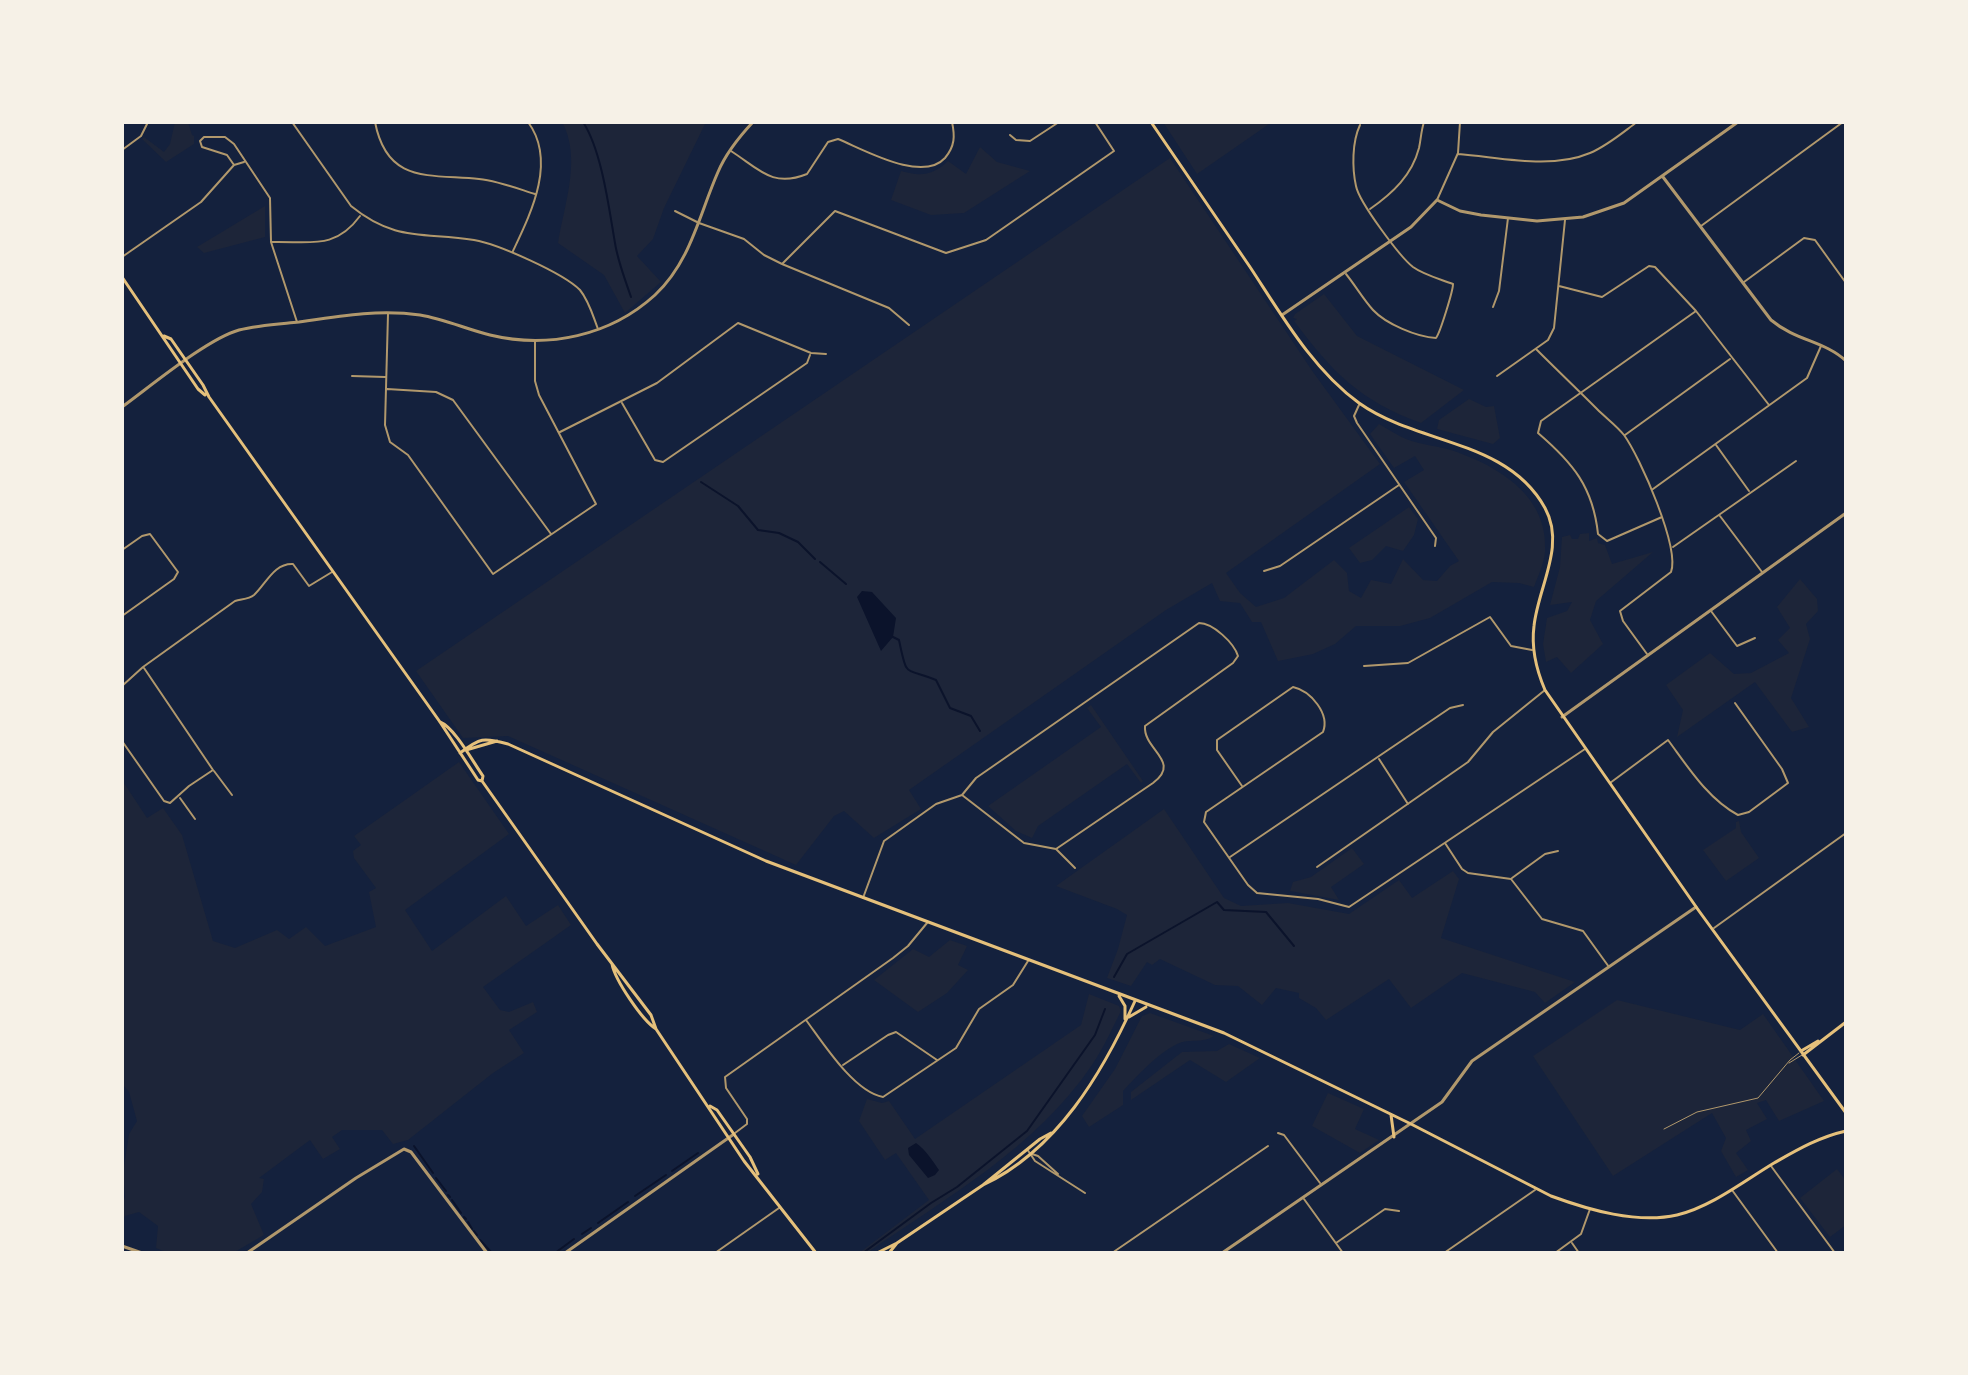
<!DOCTYPE html>
<html>
<head>
<meta charset="utf-8">
<style>
  body { margin:0 }
  #map { position:relative; width:1968px; height:1375px; overflow:hidden; background:#14213d; font-family:Overpass,sans-serif }
  canvas { display:block }
  .frame { position:absolute; inset:0; border:124px solid #f6f1e7; pointer-events:none }
</style>
</head>
<body>
<div id="map">
<canvas width="1968" height="1375"></canvas>
<div class="frame"></div>
</div>
<script>
const ctx = document.querySelector('canvas').getContext('2d');
ctx.lineJoin = 'round';
function paint(path, color) { ctx.fillStyle = color; ctx.fill(path, 'evenodd'); }
function strokePath(path, color, width, dash) { ctx.strokeStyle = color; ctx.lineWidth = width; ctx.lineCap = dash ? 'butt' : 'round'; ctx.setLineDash(dash || []); ctx.stroke(path); }
const green = new Path2D(`
  M175,122H188L192,135L194,136V144L166,162L142,139L144,137L164,152L170,144Z
  M562,122H706L664,208L653,239L637,256L661,282L625,313L604,275L558,243C564,205 582,158 562,122Z
  M1163,122H1272L1197,174Z
  M980,147L997,162L1030,171L964,213L931,215L891,200L901,171C921,177 933,175 948,161L966,174Z
  M1170,158L1313,372L1380,464L1226,573L1240,593L1256,607L1284,598L1334,560L1347,573L1349,591L1361,598L1371,580L1391,584L1403,559L1423,580L1437,581L1450,566L1459,561L1404,482L1424,470L1415,456L1394,468L1370,434L1379,424C1388,429 1397,435 1406,439C1421,445 1439,446 1454,451C1500,467 1549,497 1545,552C1544,564 1538,576 1534,587L1519,583L1492,582L1430,618L1400,626H1356L1335,644L1313,654L1278,661L1261,622H1252L1240,603L1220,601L1212,583L1166,610L909,790L921,809L874,838L844,811L834,816L796,865L508,736L463,738L416,671Z
  M265,206V237L204,253L197,247Z
  M1324,294L1357,336L1464,390L1421,423C1360,401 1332,372 1294,321L1297,319L1293,318L1295,314Z
  M1469,399L1486,407L1494,406L1500,438L1493,444L1437,429L1439,420Z
  M1409,507L1418,519L1414,535L1403,551L1386,546L1372,560L1360,563L1349,548Z
  M1589,533V541L1597,538L1598,543L1605,545L1612,564L1653,552L1596,601L1590,620L1603,644L1571,673L1557,657L1546,662L1543,644L1547,618L1567,611L1572,602L1550,605L1560,567L1562,537L1570,535L1572,539H1578L1580,534Z
  M1800,579L1817,599L1818,611L1806,624L1810,639L1791,698L1809,727L1792,732L1755,682L1677,737L1683,710L1666,685L1710,653L1734,674L1751,673L1789,653L1778,640L1790,628L1777,607Z
  M1091,705L1143,781L1141,783L1127,764L1038,826L1032,838L1016,831L988,806L1101,727L1087,708Z
  M459,762L509,834L405,910L432,951L506,896L526,926L558,905L571,925L483,987L500,1010L509,1012L533,1002L537,1012L509,1030L524,1053L493,1073L408,1140L393,1144L382,1130H342L332,1137L340,1149L323,1159L310,1140L259,1178L264,1179L262,1192L251,1204L264,1235L233,1253H168L156,1248L158,1226L139,1212L125,1216L122,1222V1204L125,1197L123,1173L129,1134L137,1121L129,1092L122,1084V780L147,818L163,808L182,835L213,941L235,948L277,930L289,939L306,927L325,946L376,927L369,892L376,888L354,858L353,851L361,845L354,836Z
  M1164,809L1224,898L1241,906L1288,903L1349,914L1399,880L1412,898L1453,871L1459,879L1441,938L1575,982L1545,1003L1535,992L1462,973L1411,1008L1389,979L1326,1020L1316,1008L1299,998V993L1276,988L1262,1005L1238,986L1215,985L1160,959L1152,965L1147,962L1131,986L1107,978L1118,949L1127,915L1117,909L1056,886Z
  M1739,821L1741,832L1759,858L1726,881L1703,850L1736,828V822Z
  M1352,848L1364,864L1331,887L1339,900L1290,891L1293,882L1311,877Z
  M950,940L967,946L958,965L968,970L947,993L918,1012L874,980L913,949L929,957Z
  M1089,994L1119,1006L1121,1011C1112,1029 1103,1049 1092,1065C1036,1148 947,1197 867,1253H859L929,1200L896,1153L885,1160L859,1121L867,1099L882,1103L889,1101L915,1139L1081,1025Z
  M1617,1000L1740,1030L1763,1014L1824,1101L1779,1121L1766,1100L1757,1103L1767,1119L1746,1130L1751,1141L1736,1153L1748,1170L1736,1177L1721,1151L1726,1138L1712,1113L1613,1176L1533,1056Z
  M1150,1013L1214,1036C1202,1044 1189,1038 1177,1044C1157,1054 1138,1075 1123,1091V1105L1089,1127L1082,1116L1115,1069L1142,1016Z
  M1229,1044L1260,1058L1226,1082L1190,1060L1131,1100V1092L1182,1052L1217,1051Z
  M1328,1093L1364,1109L1355,1129L1379,1140L1360,1153L1312,1126Z
  M1837,1169L1846,1181V1225L1830,1237L1800,1198Z`);
const water = new Path2D(`
  M862,591L872,592L896,618L893,637L881,651L857,597Z
  M916,1143C926,1150 932,1160 939,1170L935,1175L928,1178L909,1155L908,1148Z`);
const stream = new Path2D(`
  M583,122C602,151 609,209 615,243C618,262 625,279 631,297
  M701,482L738,506L758,530L779,533L798,542L815,559
  M820,562L846,584
  M893,637L899,640C907,679 904,667 936,680L950,708L971,716L980,731
  M1114,977L1127,954L1217,902L1224,910L1266,912L1294,946
  M414,1146L433,1173
  M672,1171L698,1153
  M436,1178L446,1191
  M448,1195L450,1197
  M635,1196L666,1175
  M452,1200L461,1213
  M464,1217L466,1219
  M468,1222L472,1229
  M598,1223L628,1202
  M474,1231L477,1235
  M582,1234L591,1228
  M480,1240L491,1252
  M555,1253L574,1239
  M863,1253L931,1203L957,1187L1027,1131L1095,1035L1105,1009`);
const service = new Path2D(`
  M1789,1063L1802,1055
  M1664,1129L1697,1112L1758,1098L1790,1060L1799,1053`);
const minor = new Path2D(`
  M292,122L351,206C395,242 424,232 474,240C498,244 563,273 580,290C589,301 593,316 598,329
  M375,122C387,184 429,174 479,179C498,181 516,188 535,194
  M469,122H477
  M1010,135L1016,140L1030,141L1059,122
  M122,150L141,136L148,122
  M731,151C759,169 772,188 807,174L828,142L838,139C865,150 922,183 945,158C955,146 955,136 952,122
  M1458,154C1499,157 1550,170 1590,153C1607,146 1622,133 1637,122
  M234,165L227,155L202,147L200,141L204,137H225L234,144L270,198L271,242L297,322
  M1437,200L1458,153L1460,122
  M1370,209C1393,193 1412,175 1419,148C1421,139 1421,131 1424,122
  M675,211L699,223L744,239L764,255L782,264L889,308L909,325
  M1701,226L1843,122
  M272,242C311,241 335,250 360,216
  M513,251C531,213 557,161 528,122
  M122,257L201,202L234,165L244,162
  M782,264L835,211L946,253L986,240L1114,151L1095,122
  M1346,274C1355,285 1363,299 1373,310C1386,324 1417,337 1436,338C1440,333 1453,291 1453,284C1440,279 1424,275 1413,267C1400,257 1359,202 1356,186C1352,168 1352,142 1360,125
  M1744,282L1804,238L1815,240L1846,283
  M1559,286L1602,297L1649,266L1655,267L1696,311L1769,405
  M1493,307L1499,291L1508,218
  M388,314L385,425L390,442L408,455L493,574L596,504L539,395L535,381V342
  M1536,349C1556,369 1577,389 1597,409C1606,418 1617,426 1624,435C1640,457 1680,548 1671,572L1620,611L1623,621L1647,654
  M352,376L385,377
  M1497,376L1548,340L1554,328L1565,220
  M387,389L436,392L453,400L551,534
  M622,403L655,460L663,462L807,363L810,355
  M1359,405L1354,416L1357,423L1436,538L1435,546
  M560,432L657,383L738,323L811,353L826,354
  M1625,435L1730,359
  M1716,445L1749,491
  M1653,489L1807,378L1821,346
  M1720,516L1762,572
  M1662,517L1607,541L1598,534C1593,487 1573,463 1538,433L1541,421L1696,311
  M1673,547L1796,461
  M122,550L142,536L150,534L178,572L174,579L122,616
  M1264,571L1280,566L1399,485
  M1711,611L1737,646L1755,638
  M1364,666L1408,663L1490,617L1511,646L1532,650
  M122,686L143,667L235,601C242,599 249,599 254,595C266,584 274,563 293,564L309,586L332,572
  M122,741L164,801L170,803L189,786L213,770L144,668
  M1379,759L1408,804
  M214,771L232,795
  M1610,783L1668,740C1688,767 1708,799 1738,815L1749,812L1788,783L1782,769L1735,703
  M1242,786L1217,750V740L1293,687C1311,691 1330,714 1323,732L1206,812L1204,822L1248,885L1257,893L1318,899L1349,907L1585,749
  M962,795L976,778L1199,623C1213,623 1234,643 1238,656L1233,663L1145,726C1143,750 1182,761 1153,783L1056,849
  M180,798L195,819
  M1445,843L1462,869L1468,873L1511,879L1542,919L1583,931L1609,967
  M1230,857L1450,708L1463,705
  M1317,867L1468,762L1493,732L1545,690
  M1512,878L1545,854L1558,851
  M863,898L884,841L936,804L962,795L1024,843L1056,849L1075,868
  M1714,928L1846,833
  M806,1020C823,1043 854,1092 883,1097L956,1048L979,1009L1013,985L1028,961
  M843,1065L888,1035L896,1032L937,1060
  M735,1133L747,1124V1119L726,1088L725,1077L893,958L908,946L927,923
  M1278,1133L1284,1135L1320,1183
  M1027,1149L1035,1161L1085,1193
  M1032,1154L1038,1156L1058,1174
  M1771,1166L1835,1253
  M1732,1190L1778,1253
  M1304,1199L1343,1253
  M1336,1243L1385,1209L1399,1211
  M1572,1243L1579,1253
  M715,1253L779,1208
  M1112,1253L1268,1146
  M1444,1253L1535,1190
  M1555,1253L1581,1234L1590,1209`);
const tertiary = new Path2D(`
  M1663,177L1771,320C1796,341 1825,341 1846,361
  M1282,315L1411,227L1437,200L1460,211L1481,215L1537,221L1583,217L1624,203L1738,122
  M122,407C151,386 207,339 239,330C258,325 279,324 299,322C339,316 379,309 420,315C444,319 466,329 490,335C548,349 610,336 655,295C691,261 699,215 718,172C726,153 739,137 753,122
  M1562,717L1846,513
  M122,1246L142,1253
  M247,1253L356,1178L404,1149L411,1152L487,1253
  M565,1253L734,1134
  M1222,1253L1442,1102L1472,1061L1696,907`);
const secondary = new Path2D(`
  M1151,122C1184,170 1217,219 1250,267C1281,314 1313,370 1359,403C1418,445 1507,439 1545,508C1566,546 1538,587 1534,626C1531,649 1536,669 1545,690L1699,911L1846,1113
  M122,277L198,389L205,395
  M164,336L171,339L203,385L209,397L440,722L478,780L482,781L597,944L651,1015L656,1029L744,1161L816,1253
  M440,722C455,728 473,762 483,776L482,781
  M466,750L497,741
  M460,753C480,738 483,737 508,744L766,861L1224,1033L1411,1124L1551,1196C1589,1210 1637,1224 1677,1215C1711,1207 1744,1181 1774,1163C1797,1150 1819,1137 1846,1131
  M612,964C615,980 642,1020 656,1029
  M1119,996L1125,1006V1019
  M1129,1017L1146,1007
  M1801,1051L1818,1041
  M1803,1055L1846,1022
  M710,1106L717,1110L750,1157L758,1174
  M1391,1115L1394,1137
  M983,1185C1057,1150 1102,1074 1135,1001
  M877,1253L897,1243
  M889,1253L897,1243L983,1185L1040,1139L1051,1133`);
paint(green, '#1d2539');
paint(water, '#0b132b');
strokePath(stream, '#0b132b', 2);
strokePath(service, '#b1986c', 1);
strokePath(minor, '#b1986c', 2);
strokePath(tertiary, '#b1986c', 3);
strokePath(secondary, '#e5c07b', 3);
</script>
</body>
</html>
